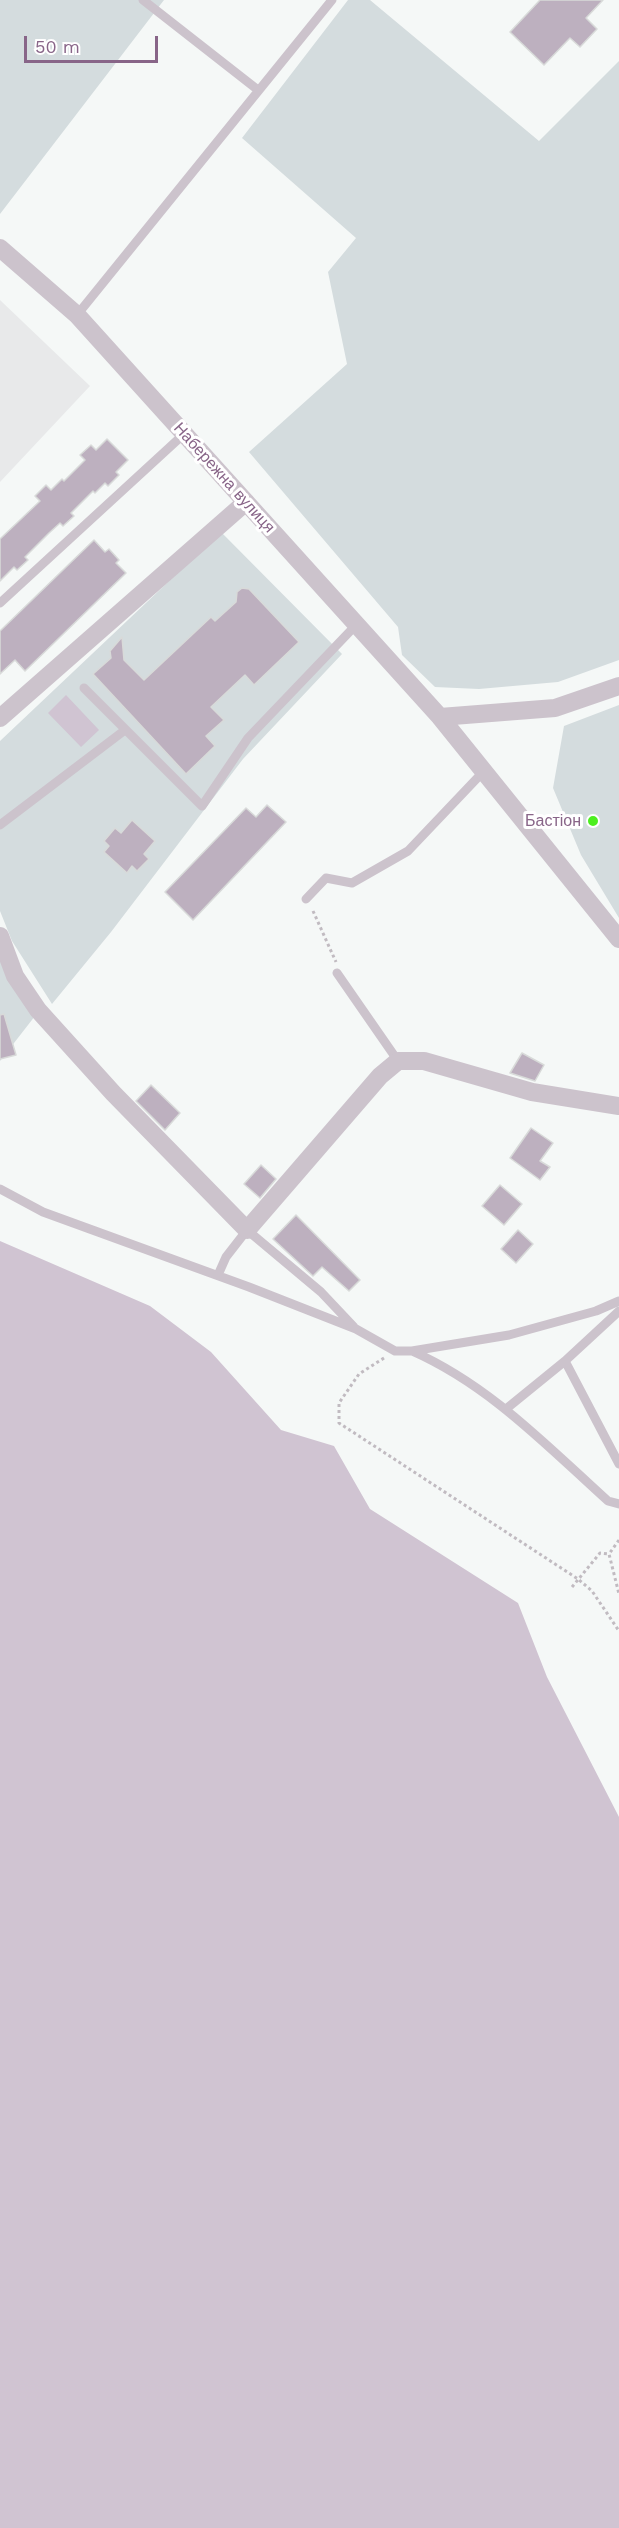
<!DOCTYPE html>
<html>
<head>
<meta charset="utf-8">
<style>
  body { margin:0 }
  #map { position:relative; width:619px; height:2528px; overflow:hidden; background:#f5f8f7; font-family:"Work Sans",sans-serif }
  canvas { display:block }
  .scale { position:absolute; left:24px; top:36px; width:134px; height:27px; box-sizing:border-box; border:3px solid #886588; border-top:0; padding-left:8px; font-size:18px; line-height:21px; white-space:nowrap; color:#886588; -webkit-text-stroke:4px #fff; paint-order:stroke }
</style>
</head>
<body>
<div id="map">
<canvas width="619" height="2528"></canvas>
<div class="scale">50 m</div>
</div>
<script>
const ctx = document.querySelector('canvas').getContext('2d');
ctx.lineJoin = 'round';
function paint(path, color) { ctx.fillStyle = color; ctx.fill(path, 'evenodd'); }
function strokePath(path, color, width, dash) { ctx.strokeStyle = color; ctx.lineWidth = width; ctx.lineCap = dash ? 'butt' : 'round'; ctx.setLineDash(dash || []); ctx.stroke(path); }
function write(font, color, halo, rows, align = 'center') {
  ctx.font = font + ' "Work Sans",sans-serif'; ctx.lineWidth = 6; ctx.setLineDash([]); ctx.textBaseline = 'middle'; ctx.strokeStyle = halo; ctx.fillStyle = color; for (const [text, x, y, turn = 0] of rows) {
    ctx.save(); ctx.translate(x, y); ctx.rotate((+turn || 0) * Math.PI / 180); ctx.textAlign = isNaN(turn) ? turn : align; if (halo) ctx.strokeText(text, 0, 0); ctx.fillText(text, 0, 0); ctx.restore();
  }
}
const built = new Path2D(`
  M0,300L90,386L0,482Z`);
const green = new Path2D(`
  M0,0H164L0,214Z
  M348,0H370L539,141L619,61V660L558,682L479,689L435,687L402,655L398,627L249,452L347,364L328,272L356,238L242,138Z
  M221,532L342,654L243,759L111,932L52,1004L12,941L0,911V741Z
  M619,705V918L581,855L553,788L564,726Z
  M0,954L35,1016L0,1061Z`);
const water = new Path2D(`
  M66,695L99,730L81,747L48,713Z
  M0,1241L150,1306L211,1352L281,1430L334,1446L370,1509L518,1603L547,1677L619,1817V2528H0Z`);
const building = new Path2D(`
  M540,0H603L586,18L597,29L580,47L570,38L544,65L510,32Z
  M107,439L128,460L116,472L119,475L108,486L105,483L95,493L93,491L71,513L74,516L63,526L60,523L49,533L25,557L28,560L17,570L14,567L0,581V539L40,501L35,496L46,485L51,490L62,479L64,481L85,460L80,455L91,445L96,450Z
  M94,540L105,552L109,549L119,560L116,563L126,573L25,671L15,660L0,674V631Z
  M242,588L249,589L299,642L254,685L245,675L211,707L224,720L206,736L215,746L186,774L93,674L111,658L110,651L122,637L124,660L144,680L211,617L215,621L236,602L237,592Z
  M267,805L286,822L193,920L165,892L246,808L256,817Z
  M132,820L155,841L144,854L149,859L137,871L132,866L127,873L104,852L109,846L104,841L115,828L121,833Z
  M4,1014L16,1055L0,1059V1015Z
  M522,1053L544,1065L535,1081L510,1073Z
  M151,1085L180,1113L165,1130L136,1101Z
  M531,1128L553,1143L540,1161L550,1167L540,1180L510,1158Z
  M261,1165L276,1179L260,1198L244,1184Z
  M500,1185L522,1204L504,1225L482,1206Z
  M296,1215L360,1280L349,1291L322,1267L313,1276L273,1239Z
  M518,1230L533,1244L516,1263L501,1249Z`);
const path = new Path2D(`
  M313,911L336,962
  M384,1358L359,1374L339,1403V1423L578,1579L592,1591L619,1631
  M619,1540L609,1554L619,1594
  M572,1587L600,1553L608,1554`);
const service = new Path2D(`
  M143,0L258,90
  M77,315L332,0
  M0,603L184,434
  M84,688L202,806L248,738L356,625
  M0,825L125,730
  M306,899L326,878L352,883L408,851L483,772
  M337,973L398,1061
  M0,1189L43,1212L249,1287L356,1329L395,1351H412L509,1335L596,1311L619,1301
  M218,1275L226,1257L247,1230L321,1292L354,1327
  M619,1311L565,1361L619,1464
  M412,1351C489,1385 546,1445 608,1501L619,1504
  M506,1409L565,1361`);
const minor = new Path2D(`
  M0,248L77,315L440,717L619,939
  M440,717L555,708L619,686
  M0,718L246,502
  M0,936L15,976L38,1010L113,1093L247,1230L380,1076L398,1061H424L532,1092L619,1106`);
const markers = [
  [593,821,6,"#4cef1f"]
];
const streetNames = [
  ["Набережна вулиця",224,478,48]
];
const poiNames = [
  ["Бастіон",581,821]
];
paint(built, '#e8e9ea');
paint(green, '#d4dcde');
paint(water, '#d0c4d2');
paint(building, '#bdb0bf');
strokePath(building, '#d8dad9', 1.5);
strokePath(path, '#c1bbc1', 3, [3, 3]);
strokePath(service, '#ccc3cc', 9);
strokePath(minor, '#ccc3cc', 18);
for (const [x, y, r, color] of markers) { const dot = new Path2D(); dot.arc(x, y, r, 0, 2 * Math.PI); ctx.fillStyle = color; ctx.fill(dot); strokePath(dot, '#fff', 2); }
write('16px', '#886588', '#fff', streetNames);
write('16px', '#886588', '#fff', poiNames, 'right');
</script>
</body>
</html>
